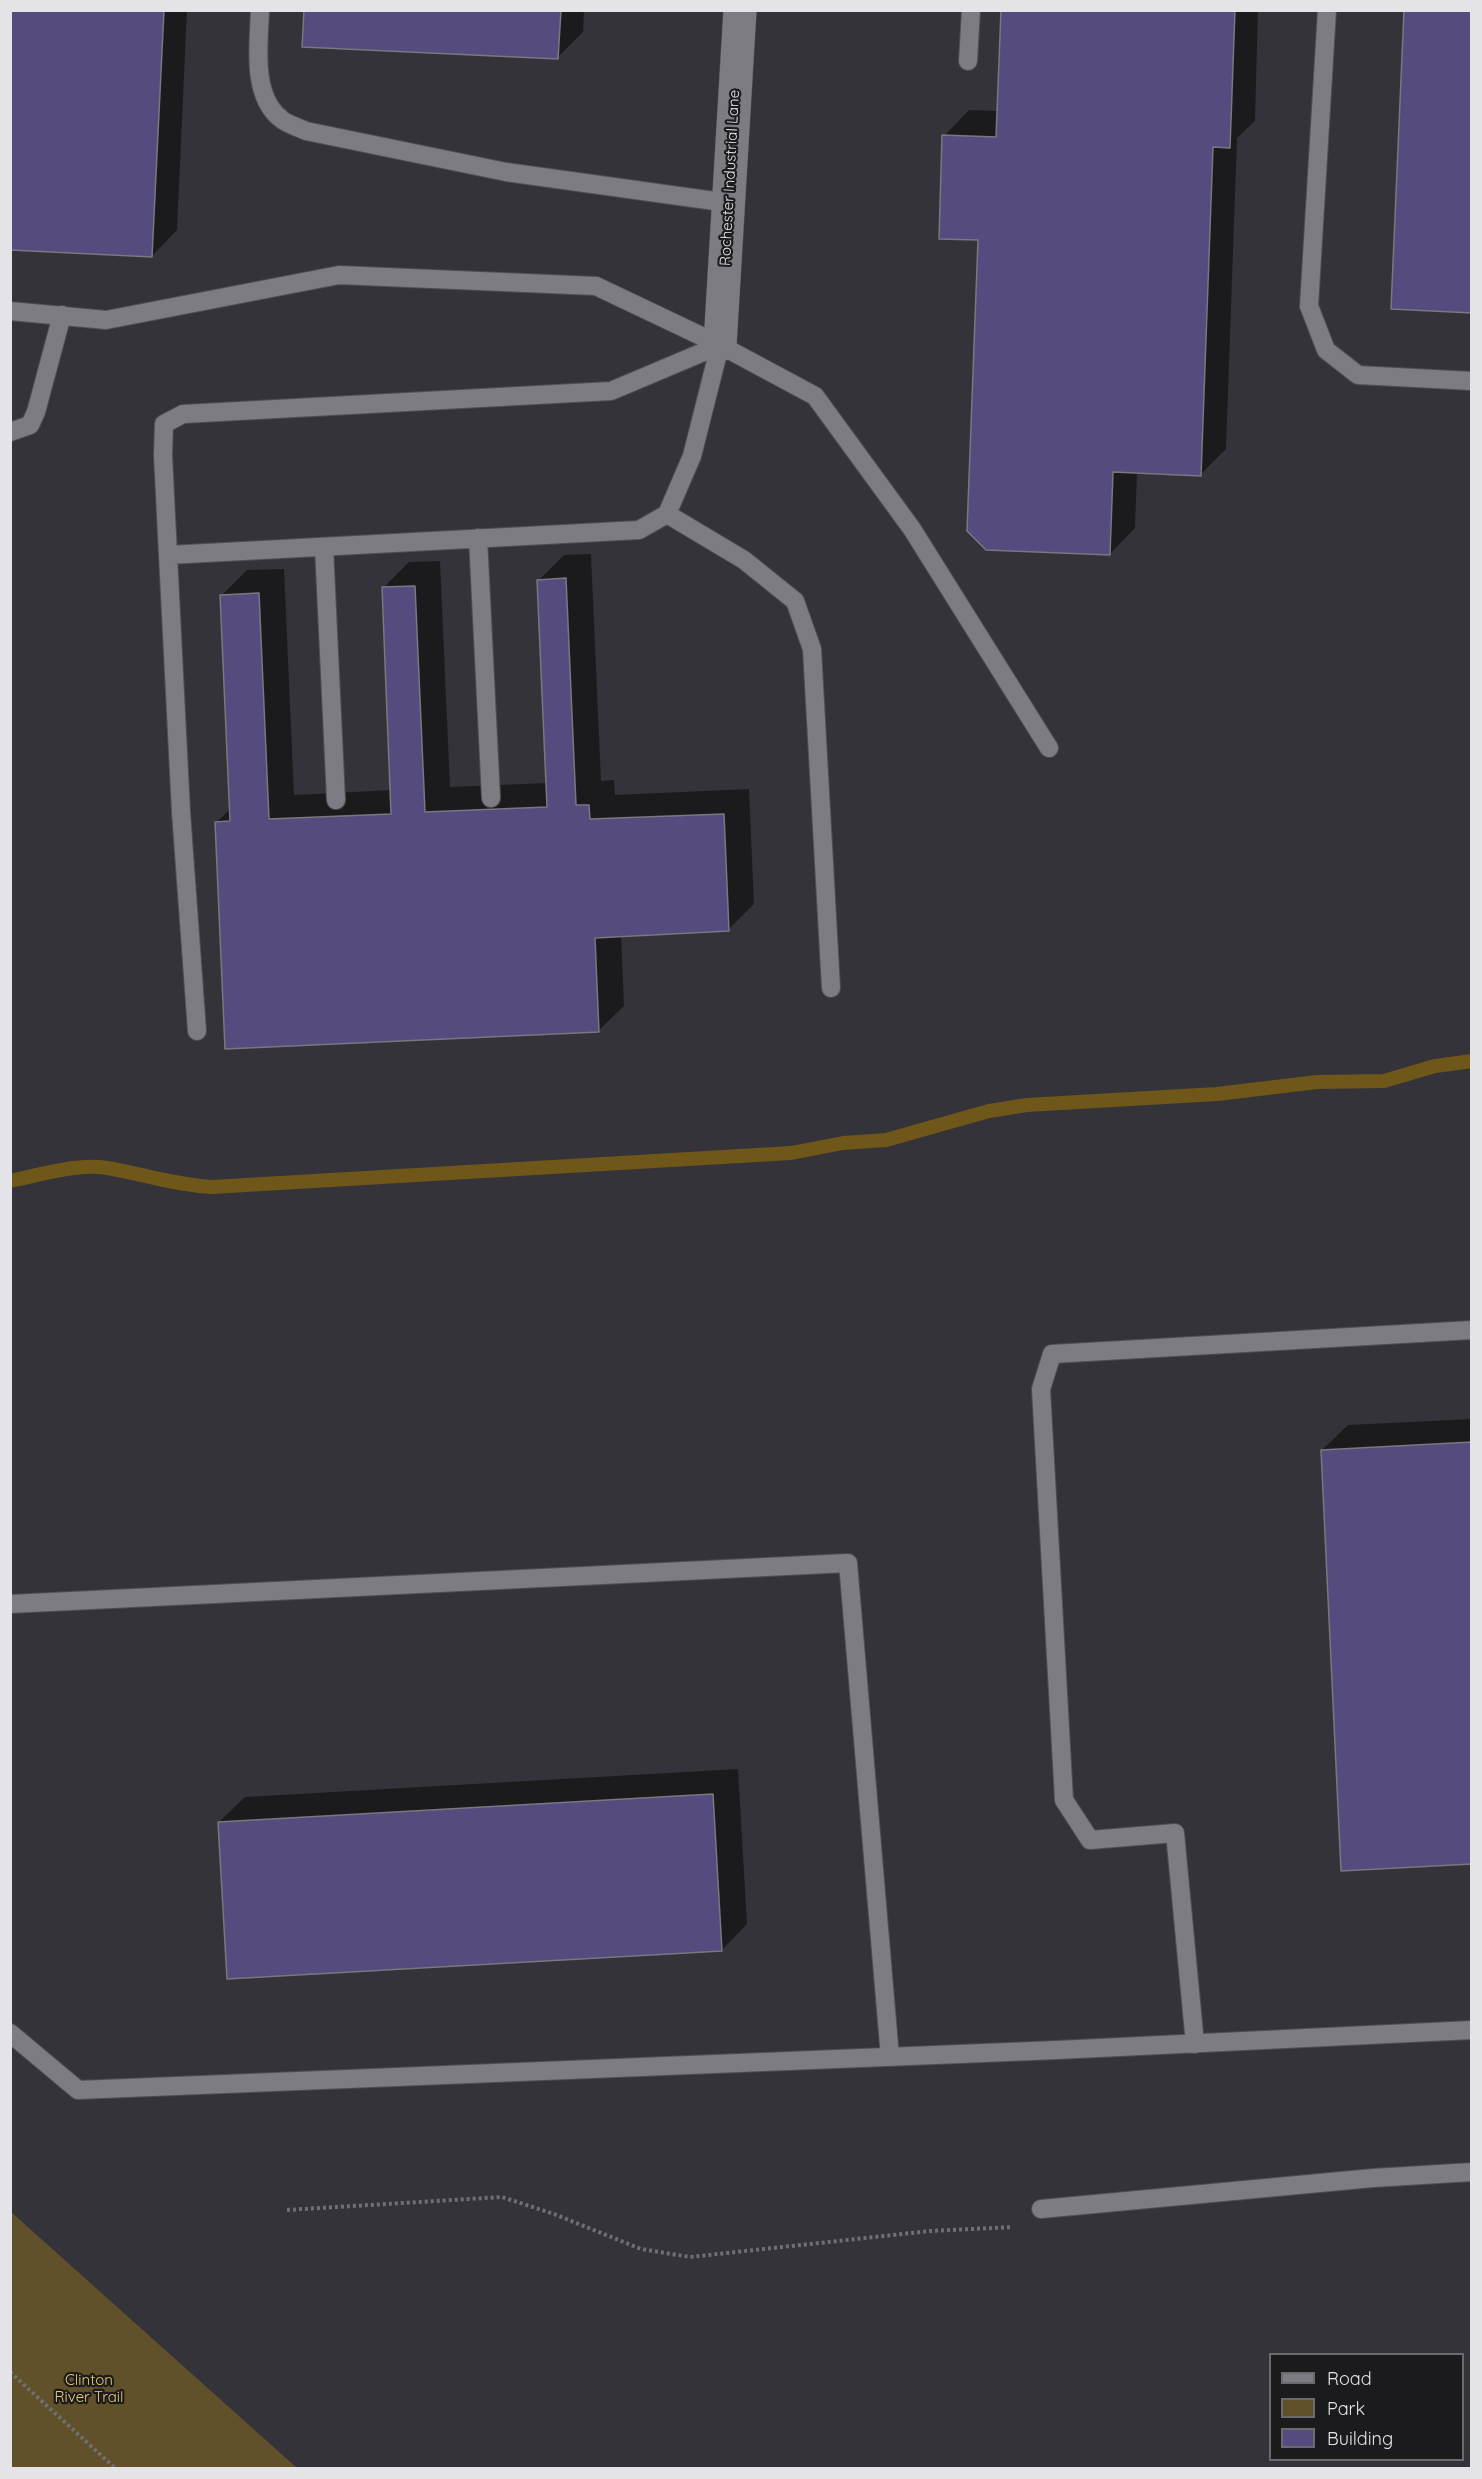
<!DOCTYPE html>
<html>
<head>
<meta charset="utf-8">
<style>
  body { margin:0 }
  #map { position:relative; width:1482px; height:2479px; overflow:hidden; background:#343339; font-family:Quicksand,sans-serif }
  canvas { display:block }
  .frame { position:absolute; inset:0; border:12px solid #e4e4e8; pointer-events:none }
  .legend { position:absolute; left:1269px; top:2353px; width:195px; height:108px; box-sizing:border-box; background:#1b1b1e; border:2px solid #6b6b6f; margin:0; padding:8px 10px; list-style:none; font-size:18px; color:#e4e4e8 }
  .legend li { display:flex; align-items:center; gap:12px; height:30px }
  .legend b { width:30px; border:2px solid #6b6b6f }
</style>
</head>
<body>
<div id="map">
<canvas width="1482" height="2479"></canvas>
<div class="frame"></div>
<ul class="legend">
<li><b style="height:8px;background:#7d7c83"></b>Road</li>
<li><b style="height:16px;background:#61512a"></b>Park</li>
<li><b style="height:16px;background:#554b7f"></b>Building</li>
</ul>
</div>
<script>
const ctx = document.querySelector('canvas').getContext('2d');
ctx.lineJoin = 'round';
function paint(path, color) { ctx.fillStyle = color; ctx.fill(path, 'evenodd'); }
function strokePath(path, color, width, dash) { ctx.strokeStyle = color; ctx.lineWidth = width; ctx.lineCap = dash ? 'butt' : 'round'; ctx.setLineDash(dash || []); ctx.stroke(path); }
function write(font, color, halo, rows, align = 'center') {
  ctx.font = font + ' Quicksand,sans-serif'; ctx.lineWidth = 4.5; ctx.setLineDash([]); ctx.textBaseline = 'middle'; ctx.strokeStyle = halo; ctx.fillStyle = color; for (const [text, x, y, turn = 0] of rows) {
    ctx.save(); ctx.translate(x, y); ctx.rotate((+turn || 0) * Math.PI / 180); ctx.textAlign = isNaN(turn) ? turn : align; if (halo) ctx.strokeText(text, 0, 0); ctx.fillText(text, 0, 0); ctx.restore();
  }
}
const green = new Path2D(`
  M10,2212H11L297,2468H11Z`);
const shadow = new Path2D(`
  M10,10H187L177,230L152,256Z
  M305,10H584L583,32L558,57Z
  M1003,10H1258L1255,121L1237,138L1226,449L1201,474L1137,472L1135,528L1110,554L979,239L944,136L969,110L998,111Z
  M591,554L601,781L614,780L615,795L749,789L754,904L728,930L621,935L624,1006L598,1031L217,822L231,808L221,596L247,570L284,569L294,795L392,790L383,588L409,562L440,561L450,787L547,783L539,580L564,555Z
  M1472,1419V1863L1322,1450L1348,1425Z
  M738,1769L747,1924L722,1950L219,1822L245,1797Z`);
const stream = new Path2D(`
  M10,1181C40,1175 77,1163 107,1168C143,1174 174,1185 212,1187L791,1153L843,1143L886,1140L989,1111L1027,1105L1217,1094L1317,1082L1384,1081L1435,1066L1472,1061`);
const building = new Path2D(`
  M10,10H164L152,257L10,250Z
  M304,10H561L558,59L302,47Z
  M1001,10H1235L1230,148L1213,147L1201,476L1113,472L1110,555L986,550L967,531L978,240L939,239L942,135L996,137Z
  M1404,10H1472V313L1391,309Z
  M566,578L576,805H589L590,819L724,814L729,931L595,938L599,1032L225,1049L215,822L230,821L220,595L259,593L269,819L391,814L382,587L415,586L425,812L547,807L537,580Z
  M1472,1442V1864L1341,1871L1321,1450Z
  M713,1794L722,1951L227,1979L218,1822Z`);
const path = new Path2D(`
  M287,2210L502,2197L554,2214L641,2249L690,2257L930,2231L1013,2227
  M10,2372L115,2468`);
const lane = new Path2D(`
  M260,10C259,43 251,94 280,118C286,124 298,127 306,131L506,172L729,203
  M1327,10L1309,306L1326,350L1358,375L1472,381
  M968,61L971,10
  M10,311L106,320L339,275L596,286L720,345L815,396L912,529L1049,748
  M720,345L692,456L667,514L639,530L168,555L163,455L164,424L183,414L611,391Z
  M10,432L30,425L36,412L62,315
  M667,514L744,560L795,601L812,649L831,988
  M478,538L491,798
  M324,547L336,800
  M168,555L181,812L197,1031
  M10,1604L848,1563L890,2057
  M10,2033L78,2090L1057,2050L1472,2030
  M1195,2044L1175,1833L1090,1840L1064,1800L1041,1389L1052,1354L1472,1330
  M1041,2209L1373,2178L1472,2172`);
const street = new Path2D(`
  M720,345L740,10`);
const streetNames = [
  ["Rochester Industrial Lane",730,178,-87]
];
const parkNames = [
  ["Clinton",89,2380],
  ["River Trail",89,2397]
];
paint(green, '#61512a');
paint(shadow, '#0007');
strokePath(stream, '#6e5718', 14);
paint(building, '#554b7f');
strokePath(building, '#79787f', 1.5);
strokePath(lane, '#4f4f54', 20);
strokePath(street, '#4f4f54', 34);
strokePath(path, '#6f6f74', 4, [3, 3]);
strokePath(lane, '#7d7c83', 18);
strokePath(street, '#7d7c83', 33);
write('15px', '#e4e4e8', '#1b1b1e', streetNames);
write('15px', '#ebc770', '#1b1b1e', parkNames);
</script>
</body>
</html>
